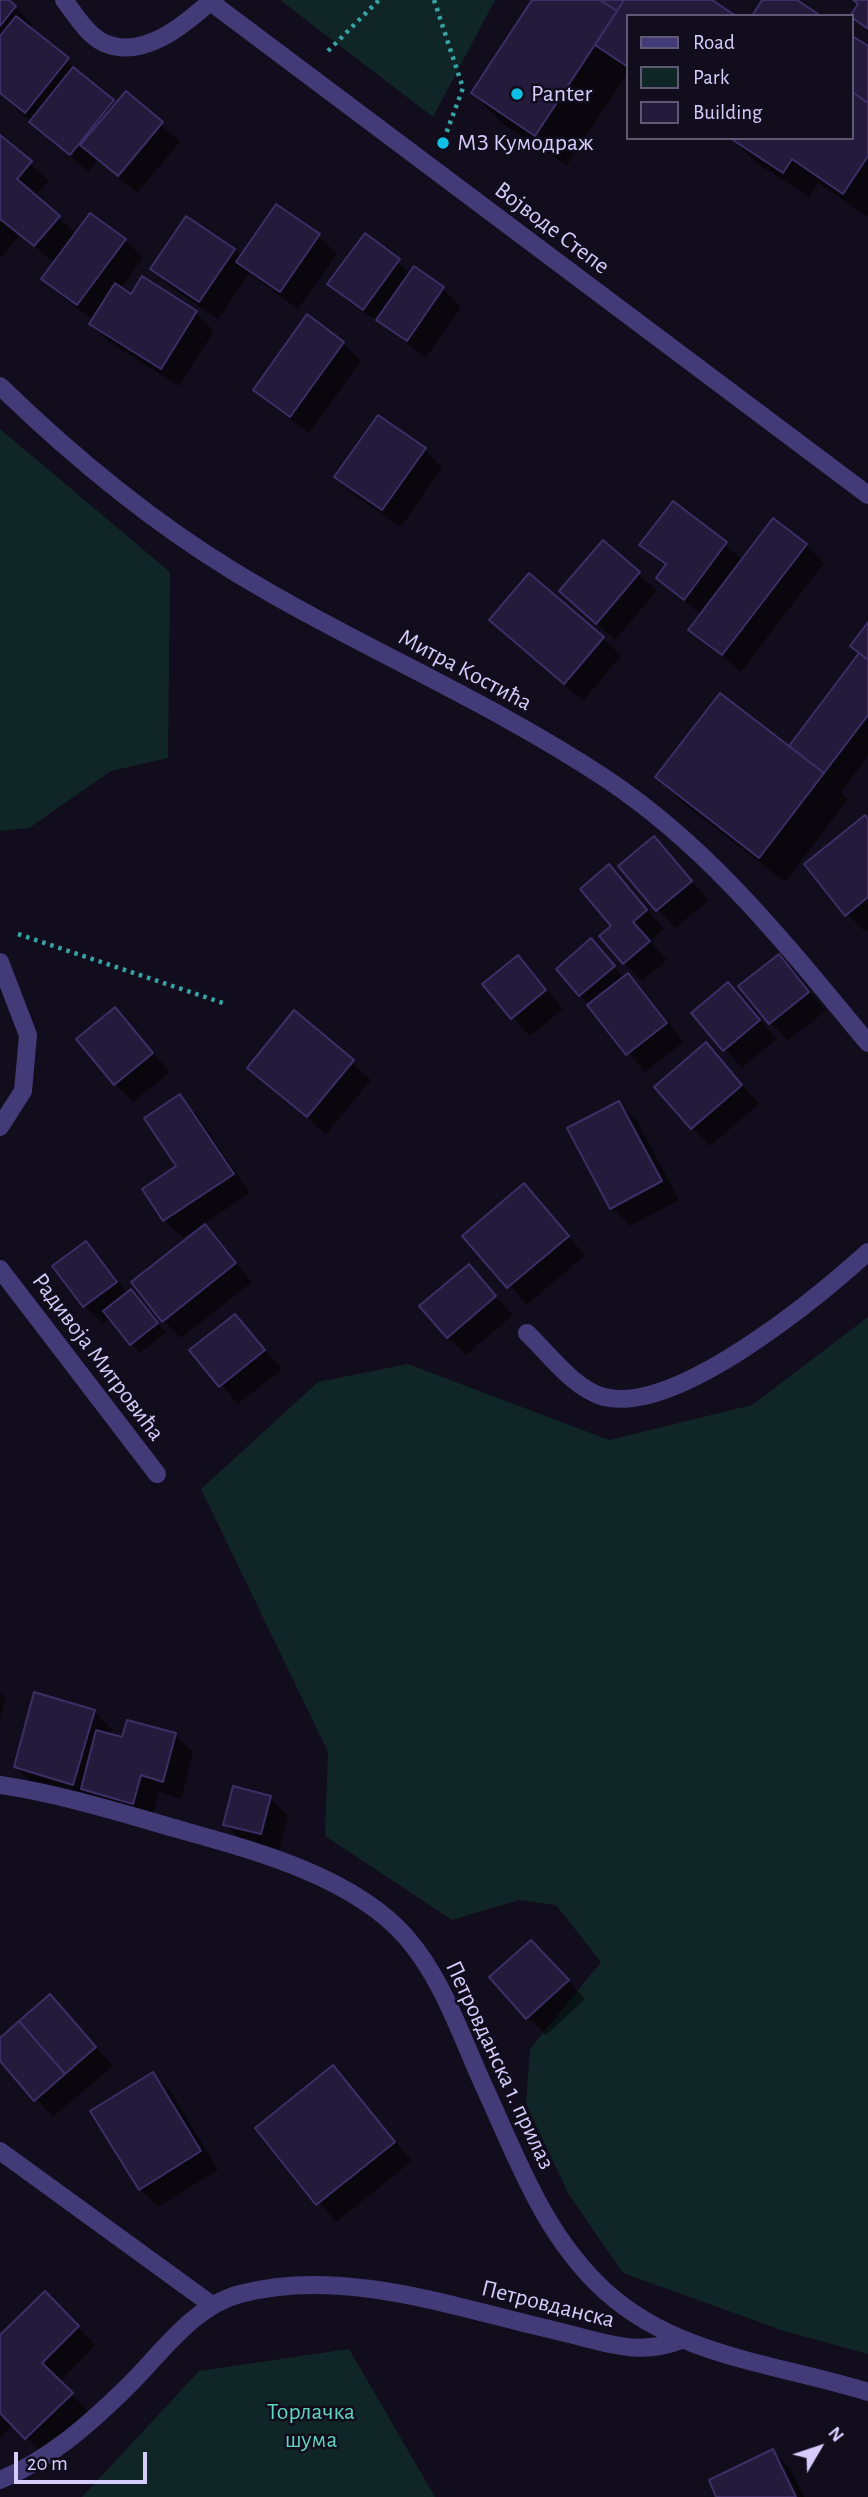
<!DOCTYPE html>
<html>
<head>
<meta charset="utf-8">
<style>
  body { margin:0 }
  #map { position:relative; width:868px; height:2497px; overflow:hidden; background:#110d1c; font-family:"Alegreya Sans",sans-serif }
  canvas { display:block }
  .legend { position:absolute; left:626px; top:14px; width:228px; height:126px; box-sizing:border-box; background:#110d1c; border:2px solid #5f5975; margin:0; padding:9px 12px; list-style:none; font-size:21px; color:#d5ccfb }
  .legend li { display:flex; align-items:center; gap:14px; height:35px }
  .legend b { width:35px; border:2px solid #5f5975 }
  .north { position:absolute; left:784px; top:2413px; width:70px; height:70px; -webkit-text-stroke:5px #110d1c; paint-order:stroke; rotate:51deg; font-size:19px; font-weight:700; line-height:28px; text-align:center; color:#d5ccfb }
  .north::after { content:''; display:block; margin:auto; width:24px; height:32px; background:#d5ccfb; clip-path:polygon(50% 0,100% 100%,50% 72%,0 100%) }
  .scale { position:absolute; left:14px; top:2452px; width:133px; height:32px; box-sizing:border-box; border:4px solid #d5ccfb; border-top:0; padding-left:9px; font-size:21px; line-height:24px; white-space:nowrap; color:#d5ccfb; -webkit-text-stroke:5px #110d1c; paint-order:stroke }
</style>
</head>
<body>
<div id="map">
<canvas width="868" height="2497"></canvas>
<ul class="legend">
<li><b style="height:9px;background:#423b78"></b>Road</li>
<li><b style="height:19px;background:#102526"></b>Park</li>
<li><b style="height:19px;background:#231a3c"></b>Building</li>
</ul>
<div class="north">N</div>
<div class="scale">20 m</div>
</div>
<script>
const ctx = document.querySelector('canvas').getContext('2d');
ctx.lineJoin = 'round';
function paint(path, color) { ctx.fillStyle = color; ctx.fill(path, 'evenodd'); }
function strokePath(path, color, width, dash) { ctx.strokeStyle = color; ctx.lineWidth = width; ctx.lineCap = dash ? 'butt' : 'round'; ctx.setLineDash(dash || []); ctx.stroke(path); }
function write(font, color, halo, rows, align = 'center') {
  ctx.font = font + ' "Alegreya Sans",sans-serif'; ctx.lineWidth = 5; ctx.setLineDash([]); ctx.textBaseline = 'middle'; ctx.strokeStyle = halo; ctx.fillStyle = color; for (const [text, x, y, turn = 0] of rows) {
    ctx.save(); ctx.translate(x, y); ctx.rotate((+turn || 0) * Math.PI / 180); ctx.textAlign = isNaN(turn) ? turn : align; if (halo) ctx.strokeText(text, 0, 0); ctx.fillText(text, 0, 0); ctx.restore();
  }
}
const green = new Path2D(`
  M280,0H495L433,117Z
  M0,429L170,572L168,758L111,771L29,828L0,831Z
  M868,1317V2354L784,2331L623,2273L569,2195L526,2104L530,2049L601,1962L556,1905L519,1900L452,1920L325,1836L328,1752L201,1489L318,1382L408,1364L609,1440L752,1405Z
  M349,2349L435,2497H82L199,2371Z`);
const shadow = new Path2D(`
  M0,0H6L15,7L33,25L30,29L116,105L126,93L180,142L137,193L98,160L88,172L0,94Z
  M534,0H709L628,16V73L567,165L503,124L473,93Z
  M850,0H868V32L852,16L858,8Z
  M868,49V217L818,183L809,197L755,162L732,138H852Z
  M0,137L49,181L35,196L76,234L125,240L143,258L120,289L132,296L196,313L214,331L179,386L109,342L91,324L94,320L62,297L44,279L55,264L21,234L0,258Z
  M277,206L319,236L337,254L298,309L249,273L218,319L171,287L152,269L234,250L241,257Z
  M365,235L411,273L414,269L443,289L461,307L426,358L383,325L347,301L329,283Z
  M307,317L343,343L361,361L309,433L273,407L255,389Z
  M424,449L442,467L401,527L354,495L336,477Z
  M673,503L743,560L806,545L824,563L741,672L690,629L701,615L658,578L666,567L642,545Z
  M603,542L657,591L615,640L561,591Z
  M491,620L603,638L621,656L583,701Z
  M868,625V756L841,792L848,799L785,882L683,803L658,777L789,748L861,654L852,646Z
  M868,821V930L865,932L847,914Z
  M654,838L709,900L675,928L620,866Z
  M609,866L664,929L650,941L667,960L642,981L624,963L613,926Z
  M591,941L625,978L628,976L646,994L684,1042L645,1072L580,995Z
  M779,956L826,1011L788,1040L770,1022Z
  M518,957L563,1009L530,1036L484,985Z
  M728,984L777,1039L742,1068L693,1013Z
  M115,1009L170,1072L133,1102L115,1084Z
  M295,1013L371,1080L326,1134L249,1068Z
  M706,1045L759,1104L710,1146L692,1128Z
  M179,1096L197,1115L250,1193L183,1238L164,1220L178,1166Z
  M619,1103L637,1121L679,1200L630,1226L612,1208Z
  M524,1186L585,1255L527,1305L465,1236Z
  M205,1227L252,1282L181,1338L163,1320Z
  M86,1243L128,1293L131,1291L140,1300L166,1333L140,1353L111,1318L103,1324L85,1306L55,1266Z
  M468,1266L513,1315L466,1355L448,1337Z
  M235,1316L282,1369L238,1404L192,1351Z
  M0,1693L6,1698L0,1720Z
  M94,1711L112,1729L110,1736L124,1739L175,1734L193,1752L181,1799L159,1792L151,1821L34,1785L16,1767Z
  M270,1798L288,1816L279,1852L243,1842L225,1824Z
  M549,1960L585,1999L546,2035L528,2017Z
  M50,1997L113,2066L53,2117L0,2059V2041Z
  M332,2067L412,2161L336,2222L257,2128Z
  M152,2074L171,2092L218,2170L158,2207L140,2189Z
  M45,2294L96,2345L59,2382L89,2412L45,2456L13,2424L0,2438V2337Z
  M773,2451L791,2469L804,2497H718Z`);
const building = new Path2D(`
  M0,0H9L16,6L0,26Z
  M532,0H600L617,11L535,136L471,93Z
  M600,0H624L617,11Z
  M624,0H712L736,16H628V67L595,45Z
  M762,0H797L821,16H752Z
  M853,0H868V29L850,16L858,4Z
  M16,16L69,58L25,113L0,93V36Z
  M852,36L868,46V103L852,92Z
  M73,67L114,100L70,155L29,122Z
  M126,91L163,122L118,176L80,145Z
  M852,92L868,103V156L843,194L792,159L783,173L730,138H852Z
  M0,135L32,161L17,179L60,216L34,246L0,219Z
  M276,204L320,234L280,292L236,262Z
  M90,213L126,239L77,305L41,279Z
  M186,216L235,249L199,302L150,269Z
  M365,233L400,259L363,310L327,284Z
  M414,266L444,287L407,341L376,320Z
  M142,276L197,311L161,369L89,324L115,283L131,294Z
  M307,314L344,342L290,417L253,390Z
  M378,415L426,448L382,510L334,477Z
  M673,501L727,542L684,600L656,578L666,564L639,545Z
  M773,518L807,544L722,655L688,630Z
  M603,540L640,572L596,624L559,591Z
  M529,573L604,637L564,684L489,620Z
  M868,622V660L850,646Z
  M859,653L868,660V715L824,773L789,746Z
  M720,693L824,773L759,858L655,777Z
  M865,815L868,819V897L845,916L804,864Z
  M654,836L692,881L656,911L618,866Z
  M609,864L647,910L633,922L650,941L623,964L599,936L611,926L580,889Z
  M591,938L615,966L579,996L556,969Z
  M779,954L809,992L769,1024L738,986Z
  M518,955L546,990L511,1019L482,984Z
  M628,973L667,1023L626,1055L587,1005Z
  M728,982L760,1020L723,1051L691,1013Z
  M115,1007L153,1053L114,1085L76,1039Z
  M294,1010L354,1060L307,1117L247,1068Z
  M706,1042L742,1085L691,1129L654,1087Z
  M180,1094L234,1174L163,1221L142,1189L176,1166L144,1118Z
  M619,1101L662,1181L610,1209L567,1128Z
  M524,1183L569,1236L507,1288L462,1236Z
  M205,1224L236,1263L162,1322L131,1282Z
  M86,1241L117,1282L83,1307L52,1266Z
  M469,1264L496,1296L447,1338L419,1306Z
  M131,1289L158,1323L130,1345L103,1311Z
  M235,1314L265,1350L219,1387L189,1350Z
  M34,1692L95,1710L73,1785L14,1767Z
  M127,1720L176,1733L163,1782L141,1775L133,1804L81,1789L96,1730L122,1737Z
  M233,1786L271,1796L261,1834L223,1825Z
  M531,1940L569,1980L526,2019L489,1977Z
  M50,1994L96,2047L65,2074L19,2021Z
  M19,2021L65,2074L34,2101L0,2061V2038Z
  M333,2065L395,2142L316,2205L255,2128Z
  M153,2072L201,2151L139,2190L90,2111Z
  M45,2291L79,2326L42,2363L73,2393L25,2439L0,2413V2335Z
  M773,2449L796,2497H716L709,2480Z`);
const path = new Path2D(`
  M434,0L463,88L444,139
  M328,51L379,0
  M18,934L223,1003`);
const minor = new Path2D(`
  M64,0C75,14 87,35 104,43C143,60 184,25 210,2
  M208,0L868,495
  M0,386C71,455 148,519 233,571C354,645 486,699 605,778C712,849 787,946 868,1043
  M0,962L28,1035L23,1091L0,1127
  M0,1269L157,1474
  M527,1333C549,1354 574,1389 604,1397C676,1415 816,1299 868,1252
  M0,1785C54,1793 108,1809 160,1824C240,1847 349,1872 406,1937C442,1978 460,2033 482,2082C517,2157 542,2233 605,2291C677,2357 779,2364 868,2392
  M0,2151L212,2305
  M0,2480C48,2460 86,2427 123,2391C158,2358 192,2306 240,2294C343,2267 453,2307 553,2330C598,2340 635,2358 681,2340`);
const markers = [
  [517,94,7,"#10c0e4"],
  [443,143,7,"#10c0e4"]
];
const poiNames = [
  ["Panter",531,94],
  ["МЗ Кумодраж",457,143]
];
const streetNames = [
  ["Војводе Степе",552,228,37],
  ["Митра Костића",465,670,28],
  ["Радивоја Митровића",98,1357,53],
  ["Петровданска 1. прилаз",500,2065,65],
  ["Петровданска",548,2304,14]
];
const parkNames = [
  ["Торлачка",311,2412],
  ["шума",311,2440]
];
paint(green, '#102526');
paint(shadow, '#0007');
paint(building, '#231a3c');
strokePath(building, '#3d2e66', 2);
strokePath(path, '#35a5a6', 4.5, [3.5, 5]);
strokePath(minor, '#423b78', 18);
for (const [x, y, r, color] of markers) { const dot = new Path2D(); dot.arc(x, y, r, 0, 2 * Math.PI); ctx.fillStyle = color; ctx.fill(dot); strokePath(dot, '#110d1c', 2.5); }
write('24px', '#d5ccfb', '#110d1c', poiNames, 'left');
write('24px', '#d5ccfb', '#110d1c', streetNames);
write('24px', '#5ed5c0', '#110d1c', parkNames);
</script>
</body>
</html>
